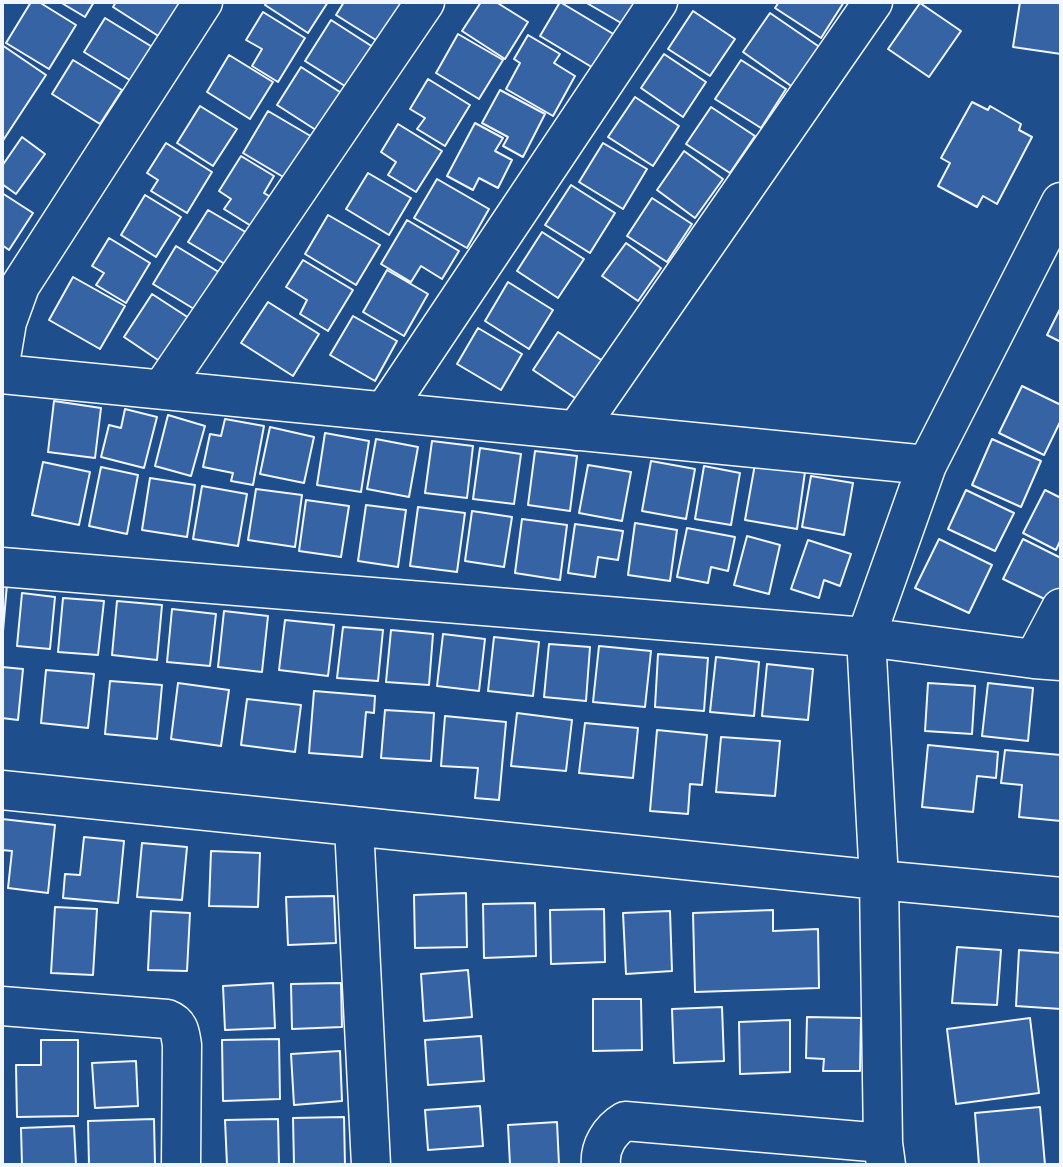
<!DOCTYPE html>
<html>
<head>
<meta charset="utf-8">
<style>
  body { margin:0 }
  #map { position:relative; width:1063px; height:1167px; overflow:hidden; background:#1f4e8c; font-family:"Work Sans",sans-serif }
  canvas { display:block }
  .frame { position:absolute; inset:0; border:4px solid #f2f6ff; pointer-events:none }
</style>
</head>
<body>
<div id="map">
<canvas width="1063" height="1167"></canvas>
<div class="frame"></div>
</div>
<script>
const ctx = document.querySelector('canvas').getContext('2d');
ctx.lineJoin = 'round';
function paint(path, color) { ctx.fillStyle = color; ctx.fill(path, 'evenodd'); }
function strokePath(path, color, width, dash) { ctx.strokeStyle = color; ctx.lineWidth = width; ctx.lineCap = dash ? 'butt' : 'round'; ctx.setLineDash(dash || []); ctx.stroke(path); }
const building = new Path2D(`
  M31,2H39L76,25L49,69L6,43Z
  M60,2H94L85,17Z
  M116,2H181L163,39L113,7Z
  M267,2H328L308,33L265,5Z
  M344,2H404L379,42L336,15Z
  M481,2H496L528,22L505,59L462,31Z
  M560,2L620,38L600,72L540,36Z
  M585,2H642L628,27Z
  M779,2H844L821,38L775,8Z
  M1020,2H1061V54L1013,47Z
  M920,3L961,31L929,77L888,49Z
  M693,11L735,39L710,76L668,49Z
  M263,12L305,38L278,82L252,66L262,49L246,40Z
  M770,13L821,48L794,88L743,52Z
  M105,18L154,48L133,82L84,52Z
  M331,20L373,47L348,88L305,61Z
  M458,34L503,60L479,99L436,73Z
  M528,35L560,54L554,63L575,76L553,116L506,89L520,63L514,59Z
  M2,45L46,75L2,142Z
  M664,54L706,82L683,117L641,88Z
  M229,55L273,82L250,119L207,92Z
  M73,60L122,90L100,124L52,94Z
  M741,60L786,89L761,128L715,99Z
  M301,67L343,94L319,132L277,105Z
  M428,79L470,105L445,146L417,129L425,118L410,109Z
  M500,90L545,114L523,157L503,146L508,137L482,123Z
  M635,97L679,126L653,166L608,137Z
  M972,102L988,110L990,106L1021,124L1019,130L1032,137L997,204L983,196L977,207L938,186L950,163L941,158Z
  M200,106L237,129L213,166L177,143Z
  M711,107L755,136L730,173L686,144Z
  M268,111L314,138L290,181L243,153Z
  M475,123L503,138L495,151L512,160L498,188L479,178L473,190L447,176Z
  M398,124L442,151L416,192L388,175L396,162L381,152Z
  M22,137L45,154L16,194L2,184V166Z
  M166,143L212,172L187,213L151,191L158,180L147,173Z
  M603,143L647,169L623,209L579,182Z
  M684,151L723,179L695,218L657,190Z
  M241,156L274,176L264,193L274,199L256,229L224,209L231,199L219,191Z
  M368,173L411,198L389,235L346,209Z
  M437,179L489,209L467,248L414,218Z
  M571,185L615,213L590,253L545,225Z
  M2,193L33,213L9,250L2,245Z
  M145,195L181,217L156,257L121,235Z
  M652,198L692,224L667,262L627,236Z
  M208,210L249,234L230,267L188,242Z
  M328,215L380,245L356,285L305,254Z
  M407,220L459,251L442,279L421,266L411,282L381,264Z
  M542,232L584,259L558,298L517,271Z
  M109,238L150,263L126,303L96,285L104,273L92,266Z
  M626,243L661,268L638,301L602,276Z
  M176,246L222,274L199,312L153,284Z
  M303,260L353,290L328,331L300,314L307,300L286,287Z
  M387,270L428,294L404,336L363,312Z
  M73,277L125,306L100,349L49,320Z
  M508,282L553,310L529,349L485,321Z
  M152,294L189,318L161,362L124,337Z
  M268,302L319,334L293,376L241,343Z
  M1061,307V342L1047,335Z
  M353,316L397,341L375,381L330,355Z
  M478,328L522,354L501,390L457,364Z
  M558,332L603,361L578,400L533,370Z
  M1022,386L1061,405V420L1044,455L999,433Z
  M54,401L101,408L95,458L48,452Z
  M125,409L157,417L144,468L101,457L109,425L121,428Z
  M168,415L205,426L191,476L155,466Z
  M225,419L264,426L253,485L231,481L233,473L203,467L210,434L221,436Z
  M270,427L314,437L304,483L260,474Z
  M325,433L369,441L361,492L317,485Z
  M376,439L418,447L409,497L367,489Z
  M992,439L1041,461L1021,507L972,485Z
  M432,441L473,446L467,498L425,493Z
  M480,448L521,454L514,504L473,499Z
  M535,451L577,456L570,511L528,505Z
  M651,461L695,469L686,519L642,511Z
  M43,462L90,472L79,525L32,515Z
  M755,464L805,472L797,529L745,520Z
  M588,465L631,472L622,521L579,513Z
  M704,466L740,473L731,525L695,519Z
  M101,467L138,475L127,534L89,526Z
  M811,476L853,483L844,535L802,527Z
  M150,478L195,485L187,537L142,530Z
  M202,486L247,494L238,546L193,539Z
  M256,489L302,495L295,547L248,540Z
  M966,490L1014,513L995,551L948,529Z
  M1045,490L1061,498V539L1056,550L1023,533Z
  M306,500L349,506L341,557L299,551Z
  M366,505L406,510L398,567L358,561Z
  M418,507L465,513L457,572L410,566Z
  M472,511L512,517L504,567L465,561Z
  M522,519L567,525L560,580L515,573Z
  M635,523L677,530L670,581L628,575Z
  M575,524L623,531L618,560L598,557L595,577L568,573Z
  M687,528L735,537L728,571L711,567L708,583L677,577Z
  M747,536L780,545L769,594L734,585Z
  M939,539L992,565L969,613L915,588Z
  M1023,539L1061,558V591L1055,604L1003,579Z
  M808,540L851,554L840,586L824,580L819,598L791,589Z
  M2,584H7L2,643Z
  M22,593L55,597L50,649L17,646Z
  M63,598L104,601L98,655L58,652Z
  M117,601L162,605L157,660L112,655Z
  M172,609L216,614L210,666L167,662Z
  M224,611L268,616L262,672L218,667Z
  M285,620L334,625L328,676L279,670Z
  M343,627L383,630L378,681L337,678Z
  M391,630L433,634L429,685L386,682Z
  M443,634L485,639L479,691L437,686Z
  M494,637L539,642L533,696L488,691Z
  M549,644L590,647L586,701L544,697Z
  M599,646L651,651L645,707L593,702Z
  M658,654L708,658L704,711L655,707Z
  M716,657L759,662L754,716L710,712Z
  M767,664L813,669L808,720L762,716Z
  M2,667L23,669L18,720L2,718Z
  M46,670L94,674L88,728L41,723Z
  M110,681L162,685L157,739L105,734Z
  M178,683L229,690L221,746L171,739Z
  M928,683L975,686L972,734L925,731Z
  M988,683L1033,688L1028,741L982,736Z
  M314,691L375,696L374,713L366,712L362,757L309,753Z
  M247,699L301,705L295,752L241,745Z
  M385,710L434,713L431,761L381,758Z
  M517,713L572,720L566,771L511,766Z
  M445,716L506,722L499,800L475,798L478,768L441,766Z
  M585,723L638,728L633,778L579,773Z
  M657,730L707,735L702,785L690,784L688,814L650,811Z
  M721,737L780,741L775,796L716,792Z
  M928,745L998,752L996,778L977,776L973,812L922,807Z
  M1005,750L1061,755V821L1019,817L1022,785L1001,783Z
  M2,819L55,825L48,893L8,888L12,851L2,850Z
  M84,837L124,841L118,903L63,898L65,874L80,875Z
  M142,843L187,847L182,900L137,897Z
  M211,851L260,853L258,907L209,906Z
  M466,893L467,947L415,948L414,895Z
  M334,896L336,943L288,945L286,897Z
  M535,903L536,956L484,958L483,904Z
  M55,907L97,909L93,975L51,973Z
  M604,909L605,962L551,964L550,910Z
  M773,910V931L818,929L819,988L695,992L693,913Z
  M151,911L190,913L187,971L148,970Z
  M670,911L672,971L626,974L623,913Z
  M957,947L1001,950L997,1005L952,1003Z
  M1019,950L1061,953V1009L1016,1006Z
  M468,970L472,1017L424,1021L421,974Z
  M273,983L275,1028L225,1030L223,986Z
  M341,983L342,1027L292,1029L291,984Z
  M593,999H641L642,1050L593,1051Z
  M722,1007L724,1061L674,1063L672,1009Z
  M807,1017L861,1018L860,1071H823L824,1059L806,1058Z
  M1030,1018L1039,1093L956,1104L947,1029Z
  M790,1020V1072L740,1074L739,1022Z
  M481,1036L484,1081L428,1085L425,1040Z
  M279,1039L280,1099L223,1101L222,1040Z
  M41,1040H78V1116L17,1117L16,1065H41Z
  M340,1051L342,1101L294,1105L291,1054Z
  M136,1061L138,1106L95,1108L92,1063Z
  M480,1106L483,1146L428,1150L425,1110Z
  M1040,1107L1045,1165H979L975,1113Z
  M344,1117L345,1165H294L293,1118Z
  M154,1119L155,1165H89L88,1121Z
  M278,1119L279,1165H227L225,1120Z
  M557,1122L559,1165H510L508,1125Z
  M74,1126L76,1165H22L21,1128Z`);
const minor = new Path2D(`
  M2,352L7,322L20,286L203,2
  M2,374L927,465
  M162,389L425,2
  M384,412L658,2
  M576,431L873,2
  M2,567L866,637L1034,659L1061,661
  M1034,659L1061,608
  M2,790L879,880L1061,897
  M354,826L371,1165
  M2,1006L167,1019C180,1024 180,1033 182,1045L181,1165
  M601,1165C599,1147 610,1130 625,1121L883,1143
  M886,1165L883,1143L879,880L866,637L927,465L1061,202`);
paint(building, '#3563a3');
strokePath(building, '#f2f6ff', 2);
strokePath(minor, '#f2f6ff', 41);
strokePath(minor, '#1f4e8c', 38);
</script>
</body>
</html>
